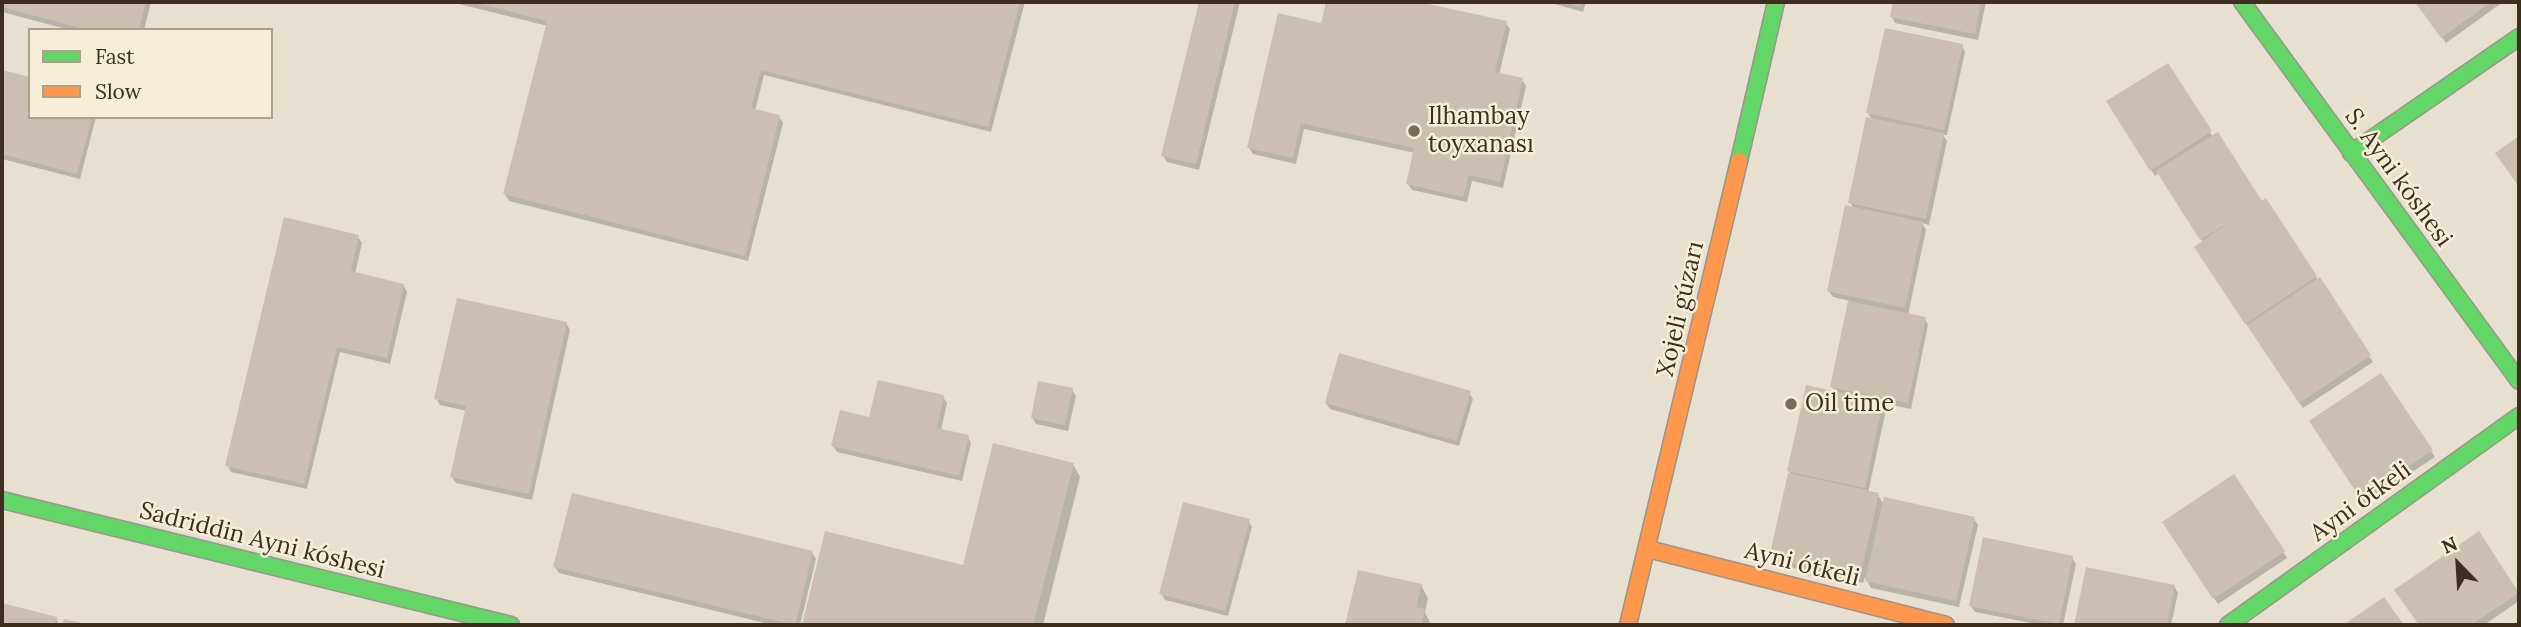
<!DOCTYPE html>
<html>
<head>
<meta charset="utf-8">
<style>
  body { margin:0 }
  #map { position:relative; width:2521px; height:627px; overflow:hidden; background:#e7e0d1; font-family:Lora,serif }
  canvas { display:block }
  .frame { position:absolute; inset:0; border:4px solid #3d2e20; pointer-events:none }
  .legend { position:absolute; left:28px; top:28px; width:245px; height:91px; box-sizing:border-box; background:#f7eed8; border:2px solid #ada18e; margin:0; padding:9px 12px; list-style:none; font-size:21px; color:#3d2e20 }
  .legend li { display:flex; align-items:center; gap:14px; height:35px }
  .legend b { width:35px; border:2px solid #ada18e }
  .north { position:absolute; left:2423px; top:529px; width:70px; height:70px; -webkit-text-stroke:5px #f7eed8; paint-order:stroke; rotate:336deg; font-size:19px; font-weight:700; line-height:28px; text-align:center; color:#3d2e20 }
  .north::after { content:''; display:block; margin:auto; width:24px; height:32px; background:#3d2e20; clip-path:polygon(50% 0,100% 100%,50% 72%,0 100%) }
</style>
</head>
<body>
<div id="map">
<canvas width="2521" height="627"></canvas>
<div class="frame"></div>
<ul class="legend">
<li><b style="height:9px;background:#63d668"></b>Fast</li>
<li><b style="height:9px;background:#ff974d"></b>Slow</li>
</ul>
<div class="north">N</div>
</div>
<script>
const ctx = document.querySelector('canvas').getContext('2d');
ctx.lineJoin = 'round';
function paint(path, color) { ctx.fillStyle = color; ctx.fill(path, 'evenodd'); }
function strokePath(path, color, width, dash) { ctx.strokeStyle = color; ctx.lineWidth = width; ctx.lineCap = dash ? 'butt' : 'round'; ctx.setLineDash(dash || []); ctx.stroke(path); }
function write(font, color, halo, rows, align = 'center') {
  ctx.font = font + ' Lora,serif'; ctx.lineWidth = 5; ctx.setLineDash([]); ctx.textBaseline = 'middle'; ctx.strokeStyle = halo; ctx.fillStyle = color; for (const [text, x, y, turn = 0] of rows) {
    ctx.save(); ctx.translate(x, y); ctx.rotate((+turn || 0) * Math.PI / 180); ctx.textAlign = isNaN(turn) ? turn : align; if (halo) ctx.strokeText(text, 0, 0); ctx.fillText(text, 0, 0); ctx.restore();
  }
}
const shadow = new Path2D(`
  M2,2H151L144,30H70L2,12Z
  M451,2H1025L991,132L764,75L755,111L779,117L783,123L748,261L509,201L505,194L548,26Z
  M1200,2H1240L1199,170L1167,162L1163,156Z
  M1328,2H1411L1506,23L1510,29L1499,75L1522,80L1526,86L1503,188L1472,181L1467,202L1412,190L1408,184L1415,153L1304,129L1296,164L1253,154L1249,148L1322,25Z
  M1548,2H1586L1583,12Z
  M1895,2H1986L1978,40L1895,23L1892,17Z
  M2416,2H2503L2446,43Z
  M1962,46L1965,52L1947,135H1943L1947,141L1929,225L1922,223L1926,230L1908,315L1925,319L1928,325L1911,409L1882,403L1886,410L1868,493L1878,495L1884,505L1974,519L1978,525L1959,607L1871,588L1865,577L1863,583L1775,564L1771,557L1792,476L1789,471L1836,393L1832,387L1850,301L1833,297L1829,291L1854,209L1850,202L1872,120L1868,113Z
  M2167,65L2213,137L2261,203L2265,201L2373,362L2303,408L2199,254L2203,242L2159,173L2155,176L2108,102Z
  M2,72L30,79V117H96L80,179L2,159Z
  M358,237L362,243L355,274L403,285L407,292L390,364L340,352L307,489L231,472L227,465Z
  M566,323L570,330L532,500L456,483L452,477L467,411L440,405L436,398Z
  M2381,375L2435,457L2365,503L2315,427Z
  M1072,390L1076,396L1068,431L1036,424L1032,417Z
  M1469,393L1473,399L1459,446L1330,409L1326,403Z
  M943,397L947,403L941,430L968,437L971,443L962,481L837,452L833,446L870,419Z
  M1073,464L1080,477L1043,625H804L827,533L965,567Z
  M2233,476L2287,558L2218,604L2168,528Z
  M1248,520L1252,527L1228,616L1165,600L1161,593Z
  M812,553L816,559L800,625H773L559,573L555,567Z
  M2072,558L2076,564L2063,625H2041L1975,612L1971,606Z
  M2087,569L2174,586L2178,593L2171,625H2075Z
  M1359,572L1421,585L1428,598L1425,612L1431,625H1347Z
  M2519,593V601L2484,625H2420L2400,596Z
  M2,605L56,618L59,625H2Z`);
const building = new Path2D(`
  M2,2H146L139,30H88L2,7Z
  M474,2H1020L988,127L761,70L751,108L780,115L745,256L503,194L547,21Z
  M1199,2H1235L1196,164L1161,156Z
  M1326,2H1419L1507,21L1495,72L1523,78L1500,182L1469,175L1463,197L1406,184L1414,148L1301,123L1293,158L1247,148L1278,13L1321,23Z
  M1565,2H1581L1580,7Z
  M1893,2H1981L1975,34L1890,17Z
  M2415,2H2491L2441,38Z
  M1885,28L1963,44L1944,130L1866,113Z
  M2168,63L2212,131L2150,171L2106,101Z
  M2,70L30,77V117H92L77,174L2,154Z
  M1866,117L1944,133L1926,219L1848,203Z
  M2218,132L2262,201L2266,198L2317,276L2245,324L2194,247L2232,221L2200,240L2156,171Z
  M2519,136V187L2495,153Z
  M1845,205L1923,222L1905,308L1827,291Z
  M284,217L359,235L351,271L404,284L387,358L337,347L304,484L225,466Z
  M2320,277L2371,355L2299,403L2247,325Z
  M457,298L567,322L529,494L450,477L466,406L434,399Z
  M1848,301L1926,317L1908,403L1830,387Z
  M1339,353L1471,391L1456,441L1325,403Z
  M2381,373L2433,450L2360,498L2309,421Z
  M878,380L944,395L937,428L969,435L959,476L831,446L840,410L869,417Z
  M1038,381L1073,388L1065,425L1031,418Z
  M1806,385L1883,402L1865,488L1787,471Z
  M993,443L1074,463L1033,625H802L825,531L963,565Z
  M1788,473L1879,493L1860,577L1769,558Z
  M2234,474L2285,551L2213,599L2162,522Z
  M572,493L813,551L795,625L553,567Z
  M1884,497L1975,517L1956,601L1865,581Z
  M1183,502L1250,519L1225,611L1159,594Z
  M2479,531L2519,593L2471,625H2419L2394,590Z
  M1983,537L2073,556L2059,624L1969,606Z
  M2086,567L2175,585L2167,625H2074Z
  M1358,570L1422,584L1416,607L1425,609L1421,625H1345Z
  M2384,597L2404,625H2343Z
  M2,603L57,617L55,625H2Z
  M64,619L87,624V625H62Z`);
const fast = new Path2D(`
  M2242,2L2519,381
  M2351,153L2519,37
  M1739,161L1776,2
  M2,500L511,625
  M2228,625L2519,416`);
const slow = new Path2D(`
  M1648,549L1946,625
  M1628,625L1739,161`);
const markers = [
  [1414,131,7,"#786c5e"],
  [1791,404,7,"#786c5e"]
];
const poiNames = [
  ["Ilhambay",1428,117],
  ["toyxanası",1428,145],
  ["Oil time",1805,404]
];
const streetNames = [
  ["S. Ayni kóshesi",2398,178,54],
  ["Xojeli gúzarı",1681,309,-77],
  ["Ayni ótkeli",2361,502,-36],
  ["Sadriddin Ayni kóshesi",262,541,14],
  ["Ayni ótkeli",1802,565,14]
];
paint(shadow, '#0003');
paint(building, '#cbbfb2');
strokePath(fast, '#9c958a', 19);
strokePath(slow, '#9c958a', 19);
strokePath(fast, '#63d668', 16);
strokePath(slow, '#ff974d', 16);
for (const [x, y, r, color] of markers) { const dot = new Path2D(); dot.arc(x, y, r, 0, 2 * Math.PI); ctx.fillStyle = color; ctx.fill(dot); strokePath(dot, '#f7eed8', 2.5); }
write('24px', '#3d2e20', '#f7eed8', poiNames, 'left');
write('24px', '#3d2e20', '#f7eed8', streetNames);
</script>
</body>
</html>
